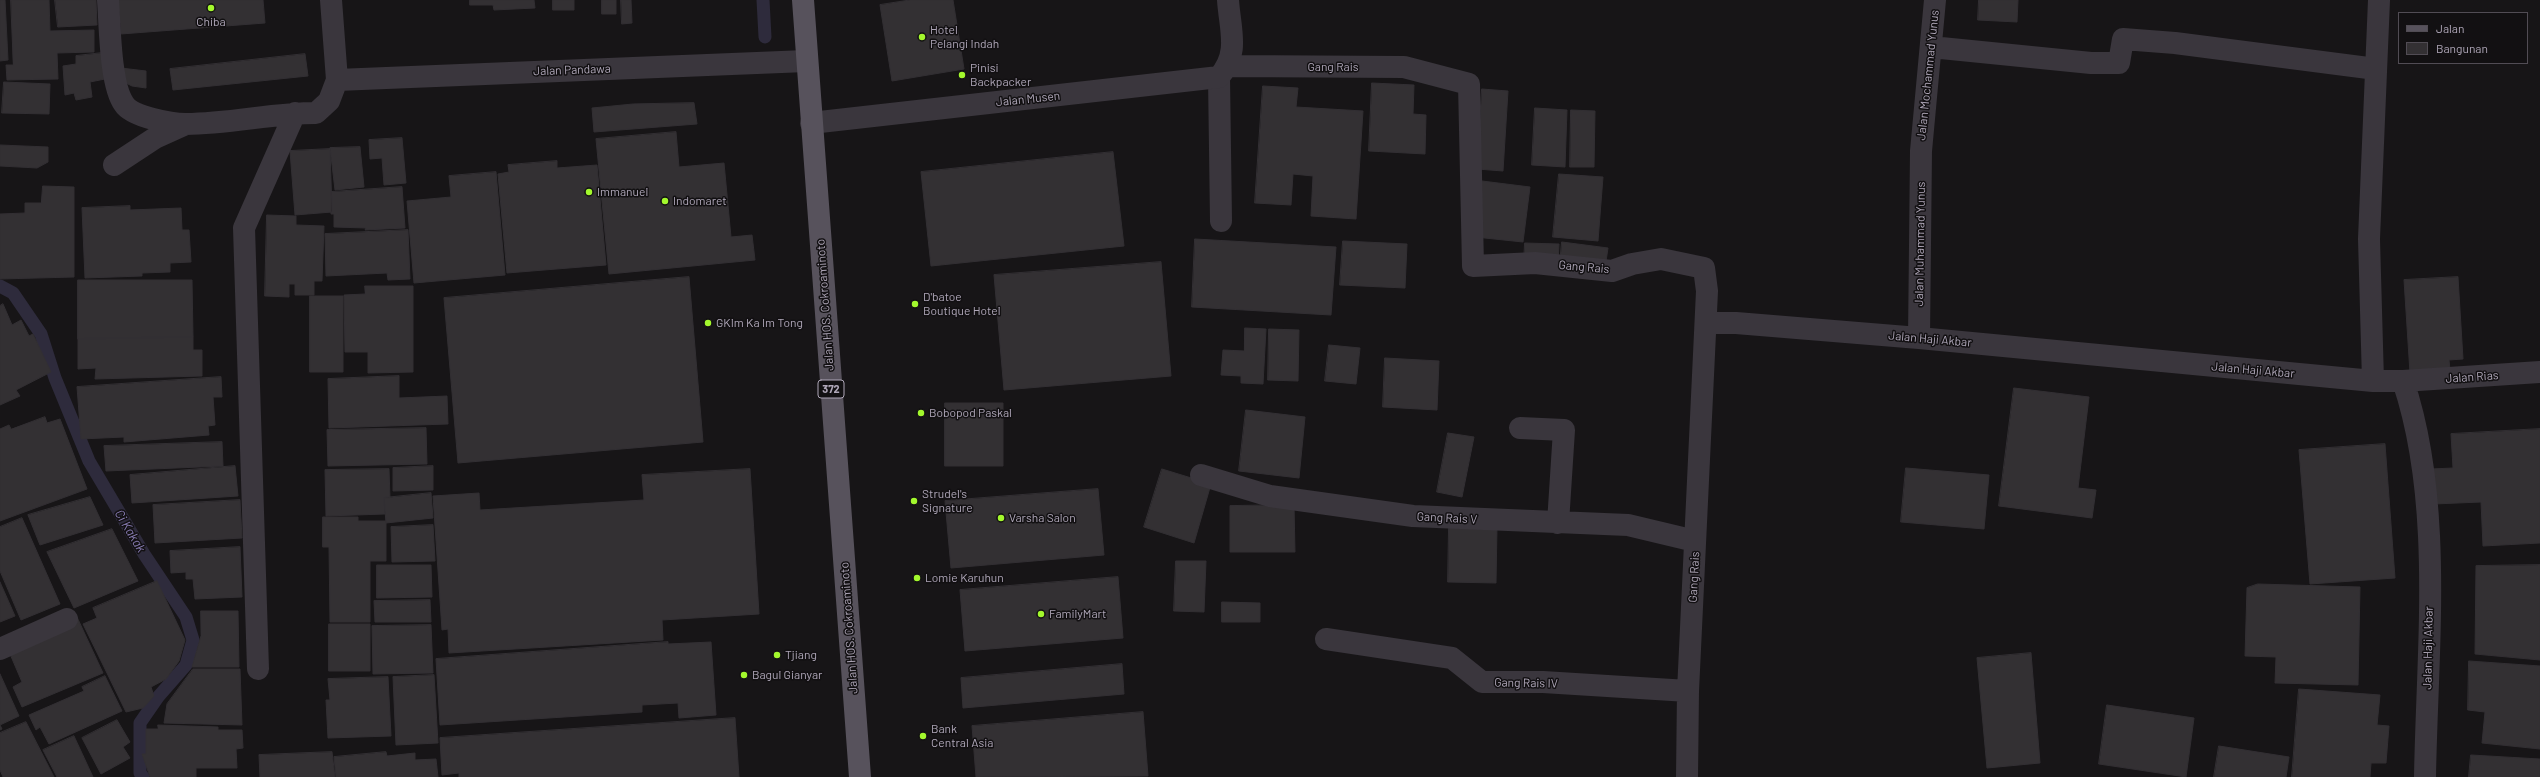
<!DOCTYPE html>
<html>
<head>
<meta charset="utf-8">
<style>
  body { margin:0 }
  #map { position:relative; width:2540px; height:777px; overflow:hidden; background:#171517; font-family:Barlow,sans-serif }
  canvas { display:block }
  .legend { position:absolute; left:2398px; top:12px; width:130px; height:52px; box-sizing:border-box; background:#121012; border:1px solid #514c54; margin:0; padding:5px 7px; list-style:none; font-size:12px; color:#afa7b8 }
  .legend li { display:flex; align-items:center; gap:8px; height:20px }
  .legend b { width:20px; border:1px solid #514c54 }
</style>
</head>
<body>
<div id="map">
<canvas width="2540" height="777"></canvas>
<ul class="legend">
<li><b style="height:5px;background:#57525c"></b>Jalan</li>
<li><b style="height:11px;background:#333033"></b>Bangunan</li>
</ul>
</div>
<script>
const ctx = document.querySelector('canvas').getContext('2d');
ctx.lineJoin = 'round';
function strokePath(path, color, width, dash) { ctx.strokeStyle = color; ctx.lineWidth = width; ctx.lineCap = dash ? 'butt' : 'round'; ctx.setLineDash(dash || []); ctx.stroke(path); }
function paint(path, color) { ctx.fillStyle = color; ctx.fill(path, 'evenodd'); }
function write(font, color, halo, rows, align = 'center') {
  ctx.font = font + ' Barlow,sans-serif'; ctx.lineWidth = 3; ctx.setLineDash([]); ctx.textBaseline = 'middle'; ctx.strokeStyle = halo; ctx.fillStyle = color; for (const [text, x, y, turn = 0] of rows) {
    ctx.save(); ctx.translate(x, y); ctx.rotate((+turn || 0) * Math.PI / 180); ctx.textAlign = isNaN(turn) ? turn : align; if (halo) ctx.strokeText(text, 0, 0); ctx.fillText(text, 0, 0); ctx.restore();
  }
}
const stream = new Path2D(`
  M763,0L765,37
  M0,286L13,293L41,334L55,378L89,461L144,554L186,617L193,640L186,665L158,697L140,723V773L143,777`);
const building = new Path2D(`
  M0,0H5L8,60L0,61Z
  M11,0H49L50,31L94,30V52L57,53L58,79L7,80L6,65H13Z
  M55,0H96L97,25L58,27Z
  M118,0H263L265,23L121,34Z
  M470,0H534L535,8L494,10L493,5H470Z
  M553,0H574V10H553Z
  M602,0H616V14H602Z
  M621,0H631L632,23L622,24Z
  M910,0H953L964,69L892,81L880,5Z
  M1979,0H2018L2017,22L1978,20Z
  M102,53L105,79L90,82L92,97L76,100L74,93L65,95L63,66L76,64V56Z
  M305,54L308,76L173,90L170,69Z
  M121,68L146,71V88L132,86L126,83Z
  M4,82L50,84L49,114L2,113Z
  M1372,83L1414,85L1413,114L1426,115L1425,154L1369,151Z
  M1263,86L1298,88L1296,107L1363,111L1356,219L1311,216L1313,176L1293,174L1291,205L1255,203Z
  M1482,89L1508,91L1503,171L1477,169Z
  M694,103L697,124L594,132L592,108L633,104Z
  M1535,108L1567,110L1565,167L1532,165Z
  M1571,110L1595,111L1594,167H1570Z
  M676,132L679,167L724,163L731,237L752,235L755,260L609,274L596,139Z
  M402,138L406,183L384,185L382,158L370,159L369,140Z
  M0,145L48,147V162L37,168L0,166Z
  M360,147L364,187L335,190L330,148Z
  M330,149L332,212L295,215L290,151Z
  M1113,152L1124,246L931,266L921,172Z
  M557,161V168L597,165L606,265L507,273L498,174L509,172L508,165Z
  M496,172L505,275L414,283L407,201L451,197L449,176Z
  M1559,174L1603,177L1598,241L1553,237Z
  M1482,181L1530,187L1523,242L1475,237Z
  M43,186L74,187V277L0,279V214L25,213V203H41Z
  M402,187L405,228L365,230L366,228L334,227V214H331V192Z
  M130,206V210L181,208L182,230H189L191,262L170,263V272L142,273V276L85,278L82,208Z
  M267,215L296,216V225L324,226L322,281H314V295H295V284H289V297L265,296Z
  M408,230L410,279L388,280L387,273L326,276L325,234Z
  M1195,239L1336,247L1331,315L1192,307Z
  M1343,241L1407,244L1405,288L1340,285Z
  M1562,242L1608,248L1605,268L1560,263Z
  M1525,243L1559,244L1558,263L1524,262Z
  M1161,262L1171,376L1004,390L994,275Z
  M689,277L703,442L458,463L444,298Z
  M2458,277L2463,359L2449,360L2450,370L2410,373L2404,280Z
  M78,280H192L193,337L78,339Z
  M365,286H413V372L368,373V352H345L344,295L365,294Z
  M310,296H343V372H310Z
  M3,304L12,325L21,320L29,336L33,334L51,372L16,390L20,396L0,405V306Z
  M1245,328L1266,329L1263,384L1241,383V376L1221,375L1223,350L1244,351Z
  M1269,329L1299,330L1298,381L1268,380Z
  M193,337V350H202V376L95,379L96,368L78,369V339Z
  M1329,345L1360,348L1356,384L1325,381Z
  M1385,358L1439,361L1437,410L1383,407Z
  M399,376V398L447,396L448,424L329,428L328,379Z
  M221,377L222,397H213L215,425L208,426L209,435L124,442V437L81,439L77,387Z
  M2014,388L2089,397L2078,488L2096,490L2092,518L1999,506Z
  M945,403H1003V466H945Z
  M1246,410L1305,417L1299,478L1239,471Z
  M45,417L47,423L60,419L87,489L0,521V429L9,425L11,429Z
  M426,428L427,464L328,466L327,430Z
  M2540,429V543L2483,546L2481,502L2434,504L2431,469L2453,468L2451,434Z
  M1448,433L1474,437L1462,497L1437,492Z
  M222,442L223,466L106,471L104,446Z
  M2385,444L2395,578L2310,584L2299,450Z
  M235,466L238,496L132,503L130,475Z
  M433,466V490L393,491V468Z
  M1906,468L1989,475L1984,529L1901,522Z
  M389,469L390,498H384L385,514L326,516L325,470Z
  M750,469L759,614L662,620L663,640L449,653L448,629L442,630L433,496L479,493L480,510L644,500L642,475Z
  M1162,469L1211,484L1194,543L1144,527Z
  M1098,489L1104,555L951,568L945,501Z
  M431,493L433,518L386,523L384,498Z
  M90,497L103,525L40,545L28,515Z
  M240,500L242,538L155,543L153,505Z
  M1294,505L1295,552H1230V506Z
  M323,517H358V521H386V561H370V622H330L329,547H323Z
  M22,518L60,604L21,620L0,571V527Z
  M433,525L435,561L392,562L391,527Z
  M1449,526L1497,527L1496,583L1448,582Z
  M112,529L138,581L74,608L47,552Z
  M240,547L242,597L195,599L193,579H186V572L171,573L170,551Z
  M1176,561H1206L1204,612L1174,611Z
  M377,565H431L432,597L377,598Z
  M2540,565V660L2475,654L2476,566Z
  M1118,577L1123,638L965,651L960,590Z
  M157,581L185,640L179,661L166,679L151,687L154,696L143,708L126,712L83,624L97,618L93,608Z
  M0,582L15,616L0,622Z
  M2258,584L2360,587L2358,685L2275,683L2276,657L2245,656L2247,588Z
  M430,600L431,622H375L374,601Z
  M1222,602L1260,603V622H1222Z
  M201,611H238L239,667H192L201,636Z
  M77,617L103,673L22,707L13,687L22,682L7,647Z
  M329,624H370V671H329Z
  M431,625L433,673L373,674L372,626Z
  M668,642V644L711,642L716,715L679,718L678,703L642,705V712L440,725L436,659Z
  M2031,653L2040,763L1987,768L1977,658Z
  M2469,661L2540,666V749L2482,743L2485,712L2468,710Z
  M1122,664L1124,694L963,708L961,678Z
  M193,669H240L242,725L164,723L167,704Z
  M0,674L19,716L0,725L2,729L0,730Z
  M434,675L438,743L396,745L393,677Z
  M105,676L122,711L49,744L40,727L36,730L29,715L84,691L82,687Z
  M388,677L391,736L328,738L326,700H330L328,679Z
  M2299,689L2380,695L2377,725L2389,726L2386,763H2371L2370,777H2292Z
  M2107,705L2194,718L2186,777L2099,764Z
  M1143,712L1148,776L976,777L972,726Z
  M735,718L739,777H459V773L442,775L440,738Z
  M117,720L130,742L123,747L130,758L101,774L82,738Z
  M26,722L54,777H3L0,770V733Z
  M158,725L218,727V730H242L243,748L236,749L237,768H196V777H150L142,754H146V729H158Z
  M74,736L93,777H57L43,750Z
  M2219,746L2289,757L2286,777H2214Z
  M332,752L335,777H260L259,755Z
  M386,752L387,756L415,753V760L436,759L438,777H336L334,757Z
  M2471,755L2540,759V777H2469Z`);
const service = new Path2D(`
  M1219,77L1221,221`);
const minor = new Path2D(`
  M108,0C110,25 110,85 124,104C132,117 172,124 186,124C230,124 273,113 316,113L329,101L337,80L331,0
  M1931,47L2091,63H2119L2123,39L2175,43L2376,69
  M1228,66L1404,67L1469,84L1473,266L1535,263L1612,271L1632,264L1661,259L1704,268L1707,291L1688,691L1687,777
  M337,80L806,61
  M811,123L1219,77C1240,53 1230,30 1228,0
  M114,165L155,138L186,124
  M1706,323H1736L1919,338L2373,381H2403L2540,372
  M1919,338L1921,151L1935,0
  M2373,381L2369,239L2379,0
  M2403,381C2444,503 2427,650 2425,777
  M1520,428L1564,430L1558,523
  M1201,475L1270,496L1413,516L1628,525L1695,541
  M1326,639L1452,658L1482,682H1543L1688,691
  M0,649L67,619
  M258,669L244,228L295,113`);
const primary = new Path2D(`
  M803,0L860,777`);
const markers = [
  [211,8,4,"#a3f82d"],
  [922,37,4,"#a3f82d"],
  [962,75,4,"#a3f82d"],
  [589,192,4,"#a3f82d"],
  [665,201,4,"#a3f82d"],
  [915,304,4,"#a3f82d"],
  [708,323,4,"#a3f82d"],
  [921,413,4,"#a3f82d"],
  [914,501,4,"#a3f82d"],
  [1001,518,4,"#a3f82d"],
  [917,578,4,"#a3f82d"],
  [1041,614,4,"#a3f82d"],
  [777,655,4,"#a3f82d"],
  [744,675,4,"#a3f82d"],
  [923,736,4,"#a3f82d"]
];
const shields = [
  [831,389,26]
];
const shieldNames = [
  ["372",831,389]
];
const poiNames = [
  ["Chiba",211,22,"center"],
  ["Hotel",930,30],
  ["Pelangi Indah",930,44],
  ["Pinisi",970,68],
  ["Backpacker",970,82],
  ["Immanuel",597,192],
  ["Indomaret",673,201],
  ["D'batoe",923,297],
  ["Boutique Hotel",923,311],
  ["GKIm Ka Im Tong",716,323],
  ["Bobopod Paskal",929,413],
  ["Strudel's",922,494],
  ["Signature",922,508],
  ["Varsha Salon",1009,518],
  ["Lomie Karuhun",925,578],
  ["FamilyMart",1049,614],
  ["Tjiang",785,655],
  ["Bagul Gianyar",752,675],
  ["Bank",931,729],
  ["Central Asia",931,743]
];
const streetNames = [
  ["Gang Rais",1333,67],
  ["Jalan Pandawa",572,70,-2],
  ["Jalan Mochammad Yunus",1928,75,-84],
  ["Jalan Musen",1028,99,-6],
  ["Jalan Muhammad Yunus",1920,244,-89],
  ["Gang Rais",1584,267,5],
  ["Jalan HOS. Cokroaminoto",825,305,-94],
  ["Jalan Haji Akbar",1930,339,5],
  ["Jalan Haji Akbar",2253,370,5],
  ["Jalan Rias",2472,377,-4],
  ["Gang Rais V",1447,518,3],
  ["Gang Rais",1694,577,-87],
  ["Jalan HOS. Cokroaminoto",849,628,-94],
  ["Jalan Haji Akbar",2428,648,-89],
  ["Gang Rais IV",1526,683,1]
];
const waterNames = [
  ["Ci Kakak",130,531,59]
];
strokePath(stream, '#2e2b3c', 13);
paint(building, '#333033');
strokePath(building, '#322f33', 1);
strokePath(service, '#3a363d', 22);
strokePath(minor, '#3a363d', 22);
strokePath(primary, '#57525c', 22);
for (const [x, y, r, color] of markers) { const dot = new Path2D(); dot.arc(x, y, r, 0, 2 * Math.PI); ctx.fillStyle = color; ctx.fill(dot); strokePath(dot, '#121012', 1.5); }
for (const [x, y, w] of shields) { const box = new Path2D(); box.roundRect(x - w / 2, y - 9, w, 18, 3); ctx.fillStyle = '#121012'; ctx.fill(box); strokePath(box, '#afa7b8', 1); }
write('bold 11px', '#afa7b8', null, shieldNames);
write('12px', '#afa7b8', '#121012', poiNames, 'left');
write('12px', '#afa7b8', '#121012', streetNames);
write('italic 13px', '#897db4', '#121012', waterNames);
</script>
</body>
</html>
